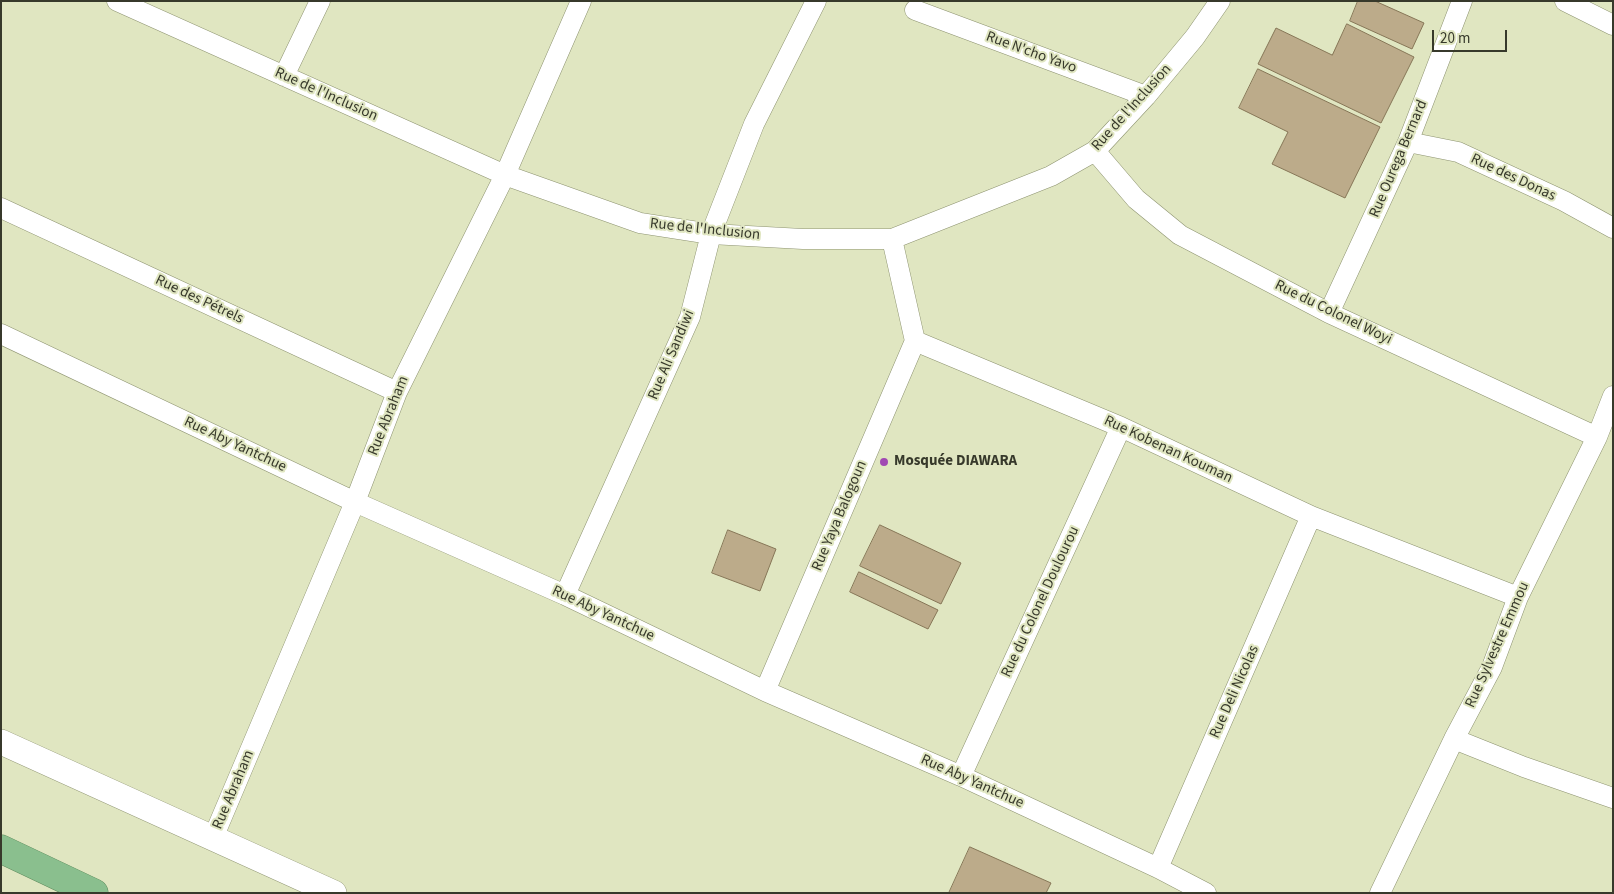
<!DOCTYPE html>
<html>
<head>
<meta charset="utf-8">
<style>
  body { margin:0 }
  #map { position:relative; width:1614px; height:894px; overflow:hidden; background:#e0e6c1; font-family:"Source Sans 3",sans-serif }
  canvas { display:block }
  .frame { position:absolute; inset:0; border:2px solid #37392b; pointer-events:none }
  .scale { position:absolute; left:1432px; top:30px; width:75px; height:22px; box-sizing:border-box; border:2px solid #37392b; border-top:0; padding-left:6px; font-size:15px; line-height:18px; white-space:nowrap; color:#37392b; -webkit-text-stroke:4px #e0e6c1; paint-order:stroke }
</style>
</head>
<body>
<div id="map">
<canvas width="1614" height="894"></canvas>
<div class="frame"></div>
<div class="scale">20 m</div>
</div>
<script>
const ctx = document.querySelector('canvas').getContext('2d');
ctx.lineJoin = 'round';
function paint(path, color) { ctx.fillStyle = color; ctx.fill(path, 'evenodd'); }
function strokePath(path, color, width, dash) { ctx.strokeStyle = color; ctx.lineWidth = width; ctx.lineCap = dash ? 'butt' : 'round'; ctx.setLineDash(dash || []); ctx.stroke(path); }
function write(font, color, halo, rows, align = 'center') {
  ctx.font = font + ' "Source Sans 3",sans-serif'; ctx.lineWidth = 4; ctx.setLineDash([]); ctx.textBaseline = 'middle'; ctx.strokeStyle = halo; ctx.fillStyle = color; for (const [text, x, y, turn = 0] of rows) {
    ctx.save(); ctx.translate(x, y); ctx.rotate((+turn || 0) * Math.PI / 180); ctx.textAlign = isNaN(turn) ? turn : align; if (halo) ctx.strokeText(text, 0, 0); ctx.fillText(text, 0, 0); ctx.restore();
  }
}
const building = new Path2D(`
  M1358,1H1375L1424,23L1412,49L1350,21Z
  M1347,24L1414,57L1381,123L1258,64L1276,28L1332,55Z
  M1258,69L1380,127L1345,198L1272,164L1288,132L1239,108Z
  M880,525L961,563L941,604L860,566Z
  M728,530L776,549L760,591L712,573Z
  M859,572L938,610L928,629L850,592Z
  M970,847L1051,883L1046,893H949Z`);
const minor = new Path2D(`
  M117,1L505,175L640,223L711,234L803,239H892L1051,176L1095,151L1146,96L1195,37L1220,1
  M1565,1L1613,25
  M915,10L1146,96
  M284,76L320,1
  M1408,142L1458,152L1564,201L1613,228
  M1095,151L1136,199L1180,235L1329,313L1597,437
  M1,208L397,392
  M892,239L915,341L1121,427L1311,516L1518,597
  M1329,313L1408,142L1462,1
  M1,334L355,502L565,595L765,691L961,776L1158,868L1206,893
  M565,595L690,317L711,234L754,124L816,1
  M765,691L915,341
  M1454,739L1524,767L1613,798
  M961,776L1121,427
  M213,838L355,502L397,392L505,175L581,1
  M1158,868L1311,516
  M1380,893L1454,739L1492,667L1518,597L1597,437L1613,396`);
const tertiary = new Path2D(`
  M1,742L334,893`);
const trunk = new Path2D(`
  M1,849L94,893`);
const markers = [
  [884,462,5,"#a148b3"]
];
const streetNames = [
  ["Rue N'cho Yavo",1031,53,20],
  ["Rue de l'Inclusion",326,95,24],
  ["Rue de l'Inclusion",1132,108,-48],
  ["Rue Ourega Bernard",1399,159,-67],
  ["Rue des Donas",1513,178,25],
  ["Rue de l'Inclusion",705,230,6],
  ["Rue des Pétrels",199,300,25],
  ["Rue du Colonel Woyi",1333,313,26],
  ["Rue Ali Sandiwi",672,355,-67],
  ["Rue Abraham",389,416,-68],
  ["Rue Aby Yantchue",235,445,25],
  ["Rue Kobenan Kouman",1168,450,25],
  ["Rue Yaya Balogoun",840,516,-67],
  ["Rue du Colonel Doulourou",1041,602,-65],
  ["Rue Aby Yantchue",603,614,25],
  ["Rue Sylvestre Emmou",1498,645,-66],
  ["Rue Deli Nicolas",1235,692,-66],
  ["Rue Aby Yantchue",972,782,24],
  ["Rue Abraham",234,790,-67]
];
const poiNames = [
  ["Mosquée DIAWARA",894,462]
];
paint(building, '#bcab8a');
strokePath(building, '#867657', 1);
strokePath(minor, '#8d9370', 21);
strokePath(tertiary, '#8d9370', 26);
strokePath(trunk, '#5a8658', 29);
strokePath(minor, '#fff', 20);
strokePath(tertiary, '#fff', 25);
strokePath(trunk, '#8abf8e', 28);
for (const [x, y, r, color] of markers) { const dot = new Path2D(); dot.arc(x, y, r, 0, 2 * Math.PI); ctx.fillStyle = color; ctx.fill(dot); strokePath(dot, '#e0e6c1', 2); }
write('15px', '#37392b', '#e0e6c1', streetNames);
write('bold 15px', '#37392b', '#e0e6c1', poiNames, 'left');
</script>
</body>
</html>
